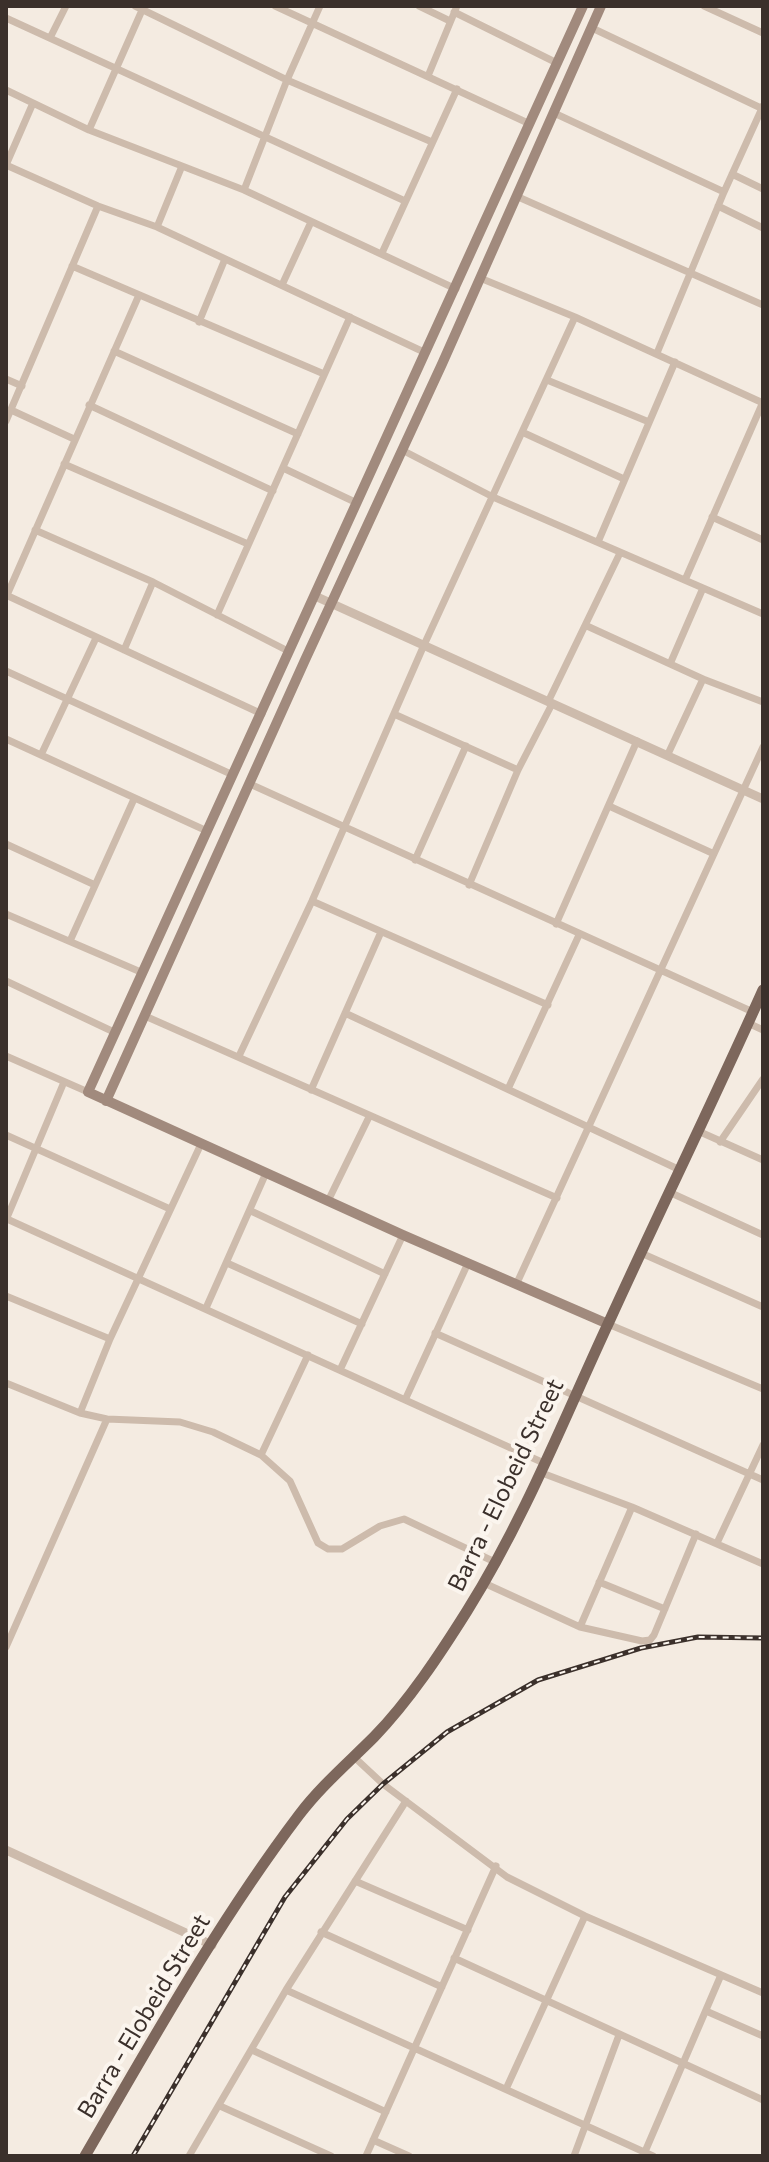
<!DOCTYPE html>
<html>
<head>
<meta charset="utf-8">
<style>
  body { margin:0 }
  #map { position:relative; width:769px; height:2162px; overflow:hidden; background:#f4ebe1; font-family:Commissioner,sans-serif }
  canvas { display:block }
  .frame { position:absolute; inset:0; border:8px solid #3b302b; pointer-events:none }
</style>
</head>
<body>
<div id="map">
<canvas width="769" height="2162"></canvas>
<div class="frame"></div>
</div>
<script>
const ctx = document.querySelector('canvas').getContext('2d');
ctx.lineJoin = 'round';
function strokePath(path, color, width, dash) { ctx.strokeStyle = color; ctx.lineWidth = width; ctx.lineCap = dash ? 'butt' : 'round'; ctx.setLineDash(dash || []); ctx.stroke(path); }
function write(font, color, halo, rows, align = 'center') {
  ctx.font = font + ' Commissioner,sans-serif'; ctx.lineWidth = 8; ctx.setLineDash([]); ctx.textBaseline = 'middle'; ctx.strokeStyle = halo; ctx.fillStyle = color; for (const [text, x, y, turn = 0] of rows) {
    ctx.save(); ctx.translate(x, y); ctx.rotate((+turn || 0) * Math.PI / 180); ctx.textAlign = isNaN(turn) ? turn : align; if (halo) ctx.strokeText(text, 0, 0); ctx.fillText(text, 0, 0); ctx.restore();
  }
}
const minor = new Path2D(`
  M135,6L287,80L432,142
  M275,6L530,124
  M419,6L450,21
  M704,6L763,33
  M454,12L557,63
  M6,18L405,201
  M592,28L763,109
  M50,38L66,6
  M428,76L457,6
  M6,90L89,130L244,190L456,289
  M554,113L724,192
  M89,130L143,8
  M6,165L98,206L157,227L426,353
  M6,165L33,103
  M732,174L763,189
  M244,190L287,80L320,6
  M516,196L763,305
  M718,206L763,228
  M157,227L182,166
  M382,253L457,89
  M72,266L324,374
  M480,278L575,317L763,403
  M282,285L311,222
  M199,322L225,259
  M114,351L298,434
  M657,353L724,192L763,106
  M6,379L22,386
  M547,380L649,422
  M89,405L273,491
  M11,410L74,439
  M6,421L98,206
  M522,432L624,479
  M402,450L493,497L763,614
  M64,464L248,544
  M283,468L357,503
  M712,517L763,540
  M35,530L153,582L288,651
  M598,542L675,362
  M685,580L763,402
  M6,595L262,714
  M7,595L139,295
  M217,615L350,317
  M587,626L703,679L763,702
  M124,650L153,582
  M670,664L703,588
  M6,671L233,775
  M548,702L620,553
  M394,714L518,770
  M6,739L207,831
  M668,754L703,679
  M41,755L96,638
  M250,784L753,1012
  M609,806L712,853
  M6,844L95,885
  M415,860L466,746
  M469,885L518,770L552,704
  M312,901L548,1005
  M6,914L143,973
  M556,924L637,741
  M70,941L134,799
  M6,981L116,1033
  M345,1013L680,1170
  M145,1016L557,1198
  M748,1023L763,1030
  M6,1056L88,1092
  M239,1056L312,901L424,645L575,317
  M508,1089L579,935
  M311,1090L381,932
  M698,1131L763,1160
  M6,1135L170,1209
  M720,1142L763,1079
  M669,1192L763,1235
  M328,1201L369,1117
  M251,1211L385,1274
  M7,1219L546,1464
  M6,1220L64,1082
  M641,1253L763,1307
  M227,1263L362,1324
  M516,1285L763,747
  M6,1296L110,1339
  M206,1308L266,1173
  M608,1324L763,1389
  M435,1333L763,1480
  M340,1370L403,1235
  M6,1383L80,1413L107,1419L180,1422L213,1432L261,1455L290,1481L318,1543L328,1549H342L380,1526L404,1519L497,1563
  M405,1400L468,1263
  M80,1413L110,1339L201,1144
  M261,1455L308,1355
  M542,1473L632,1507L763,1564
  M717,1543L763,1445
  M599,1582L665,1609
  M484,1583L580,1627L642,1641L650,1640L654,1635L696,1534
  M580,1627L632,1507
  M6,1647L107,1419
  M353,1756L383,1784L507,1877L585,1916L763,1993
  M355,1881L468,1930
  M321,1932L442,1987
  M454,1958L763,2100
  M286,1990L653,2156
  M706,2011L763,2036
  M252,2050L386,2112
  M506,2089L585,1916
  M220,2106L331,2156
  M373,2140L409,2156
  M644,2154L721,1975
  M189,2156L286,1990L406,1801
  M366,2156L496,1866
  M574,2156L619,2035`);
const tertiary = new Path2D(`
  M315,596L763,799
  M6,1850L212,1945`);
const secondary = new Path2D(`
  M583,6L88,1092L403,1235L608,1324
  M106,1101L305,660L442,364L601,6`);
const primary = new Path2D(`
  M85,2156C152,2041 218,1922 299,1815C321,1786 348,1763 374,1737C409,1701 440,1654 467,1611C524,1520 563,1421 608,1324C659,1212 713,1102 763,990`);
const rail = new Path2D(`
  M133,2156L285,1897L347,1819L383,1784L447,1732L538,1680L641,1648L698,1637L763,1638`);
const streetNames = [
  ["Barra - Elobeid Street",506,1485,-64],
  ["Barra - Elobeid Street",144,2016,-59]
];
strokePath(minor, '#cdbbac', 7);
strokePath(tertiary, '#cdbbac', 9);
strokePath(secondary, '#a18a7d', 10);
strokePath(primary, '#7d675c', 11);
strokePath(rail, '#3b302b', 5);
strokePath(rail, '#fbf5ee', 2, [6]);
write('24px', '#3b302b', '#fbf5ee', streetNames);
</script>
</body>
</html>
